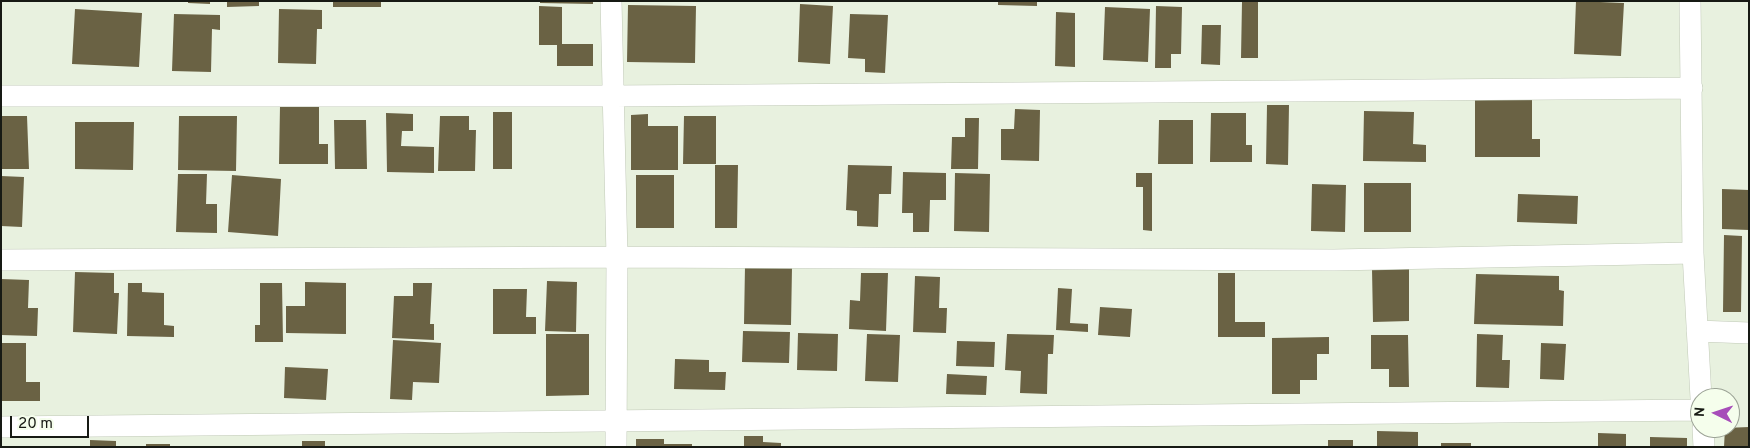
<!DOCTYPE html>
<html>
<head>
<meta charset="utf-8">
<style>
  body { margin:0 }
  #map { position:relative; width:1750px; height:448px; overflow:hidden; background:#e8f1df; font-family:Overpass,sans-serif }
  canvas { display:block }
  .frame { position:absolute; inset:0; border:2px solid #171a14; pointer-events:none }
  .north { position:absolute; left:1690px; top:388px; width:50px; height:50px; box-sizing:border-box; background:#f5feec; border:1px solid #9ca396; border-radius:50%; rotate:274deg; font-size:14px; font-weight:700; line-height:20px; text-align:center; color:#171a14 }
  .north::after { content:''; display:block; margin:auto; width:18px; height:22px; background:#a74db9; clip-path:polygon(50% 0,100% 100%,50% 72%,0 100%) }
  .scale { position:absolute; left:10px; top:416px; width:79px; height:22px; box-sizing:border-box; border:2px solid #171a14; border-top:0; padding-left:6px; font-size:15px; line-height:18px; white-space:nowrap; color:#171a14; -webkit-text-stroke:4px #f5feec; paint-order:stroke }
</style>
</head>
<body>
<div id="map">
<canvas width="1750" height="448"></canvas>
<div class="frame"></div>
<div class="north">N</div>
<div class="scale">20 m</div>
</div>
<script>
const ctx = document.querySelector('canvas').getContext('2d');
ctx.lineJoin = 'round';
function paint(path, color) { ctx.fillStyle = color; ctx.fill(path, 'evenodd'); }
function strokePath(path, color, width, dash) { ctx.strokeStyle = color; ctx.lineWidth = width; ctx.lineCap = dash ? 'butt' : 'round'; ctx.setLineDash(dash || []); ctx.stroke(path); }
const building = new Path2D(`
  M188,1H210V4L188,3Z
  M227,1H259V6L227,7Z
  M333,1H381V7H333Z
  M540,1H593V4L540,3Z
  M998,1H1037V6L998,5Z
  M1576,1L1624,3L1621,56L1574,54Z
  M1242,2H1258V58H1241Z
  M800,4L833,6L830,64L798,62Z
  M628,5L696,6L695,63L627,62Z
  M539,6L562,7V44H593V66H557V45H539Z
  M1156,6L1182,7L1181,54H1171V68H1155Z
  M1105,7L1150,9L1148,62L1103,60Z
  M75,9L142,13L139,67L72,64Z
  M279,9L322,10V29H317L316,64L278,63Z
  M1056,12L1075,13V67L1055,66Z
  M174,14L220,15V30L212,29L211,72L172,71Z
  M850,14L888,15L885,73L865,72V59L848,58Z
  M1202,25H1221L1220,65L1201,64Z
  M1532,97V139H1540V157H1475V98Z
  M1267,105H1289L1288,165L1266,164Z
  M280,106L319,107V144H328V164H279Z
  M1015,109L1040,110L1039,161L1001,160V129H1014Z
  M1364,111L1414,112L1413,144L1426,145V162L1363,161Z
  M493,112H512V169H493Z
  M386,113L413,114V131H402L401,146L434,147V173L387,172Z
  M1211,113H1246V145H1252V162H1210Z
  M648,114V126H678V170H631V115Z
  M1,116H27L29,169H1Z
  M179,116H237L236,171L178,170Z
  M440,116H469V130H476L475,171H438Z
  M684,116H716V164H683Z
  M965,118H979L978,169H951L952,137H965Z
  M334,120H366L367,169H335Z
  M1159,120H1193V164H1158Z
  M75,122H134L133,170L75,169Z
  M715,165H738L737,228H715Z
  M848,165L892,166L891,194H879L878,227L857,226V211L846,210Z
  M903,172L946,173V200H930L929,232H913V213H902Z
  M955,173L990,174L989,232L954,231Z
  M1136,173H1152V231L1143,230V187H1136Z
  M178,174H207L206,204H217V233L176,232Z
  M232,175L281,179L278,236L228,232Z
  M636,175H674V228H636Z
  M1,176L24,177L22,227L1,226Z
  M1364,183H1411V232H1364Z
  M1312,184L1346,185L1345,232L1311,231Z
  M1722,189L1749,190V230L1722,229Z
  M1518,194L1578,196L1577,224L1517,222Z
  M1724,235L1742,236L1741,312H1723Z
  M745,266L792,267L791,325L744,324Z
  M1372,269H1409V321L1373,322Z
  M75,272L114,273V293H119L117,334L73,332Z
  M861,273H888L886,331L849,329L850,300L860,301Z
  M1218,273H1235V322H1265V337H1218Z
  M1476,274L1559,276V290L1564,291L1563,326L1474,324Z
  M915,276L940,277L939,308H947L946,333L913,332Z
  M1,279L29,280L28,308H38L37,336L1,335Z
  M547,281L577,282L576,332L545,331Z
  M305,282L346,283V334L286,333V306H305Z
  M128,283H142V292L164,293V325L174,326V337L127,336Z
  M260,283H282L283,342H255V325H260Z
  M413,283H432L430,324H434V340L392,338L394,296H413Z
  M1058,288L1072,289L1070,323L1088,324V332L1056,330Z
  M493,289H527L526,317H536V334H493Z
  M1100,307L1132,309L1130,337L1098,335Z
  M743,331L790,332L789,363L742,362Z
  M798,333L838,334L837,371L797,370Z
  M546,334H589V395L546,396Z
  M867,334L900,335L898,382L865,381Z
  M1007,334L1054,335L1053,354H1048L1047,394L1020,393L1021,371L1005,370Z
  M1477,334L1503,335L1502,360H1510L1509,388L1476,387Z
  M1371,335H1408L1409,387H1389V369H1371Z
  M1329,337V354H1317V380H1300V394H1272V338Z
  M393,340L441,343L439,383L413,382L412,400L390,399Z
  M957,341L995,342L994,367L956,366Z
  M1,343H26V382H40V401H1Z
  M1541,343L1566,344L1564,380L1540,379Z
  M675,359L709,360V372H726L725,390L674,389Z
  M285,367L328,369L326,400L284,398Z
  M947,374L987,376L986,395L946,394Z
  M1749,427V447H1724L1725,428Z
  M1377,431L1418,432V447H1377Z
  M1598,433L1626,434V447H1598Z
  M744,436H763V442L781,443V447H744Z
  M1650,437L1687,438V447H1650Z
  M636,439H664V444H692V447H636Z
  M90,440L116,441V447H90Z
  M1328,440H1353V447H1328Z
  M302,441H325V447H302Z
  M1441,443H1471V447H1441Z
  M146,444H170V447H146Z`);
const street = new Path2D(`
  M611,1L617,257L616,447
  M1690,1L1693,253L1701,398
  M1,96H614L1692,88
  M1,260L617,257L1334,260L1693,253
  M1697,331L1749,333
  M1,427L1700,410
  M1703,428L1704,447`);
paint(building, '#6a6244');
strokePath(street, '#c0c9b7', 22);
strokePath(street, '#fff', 21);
</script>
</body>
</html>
